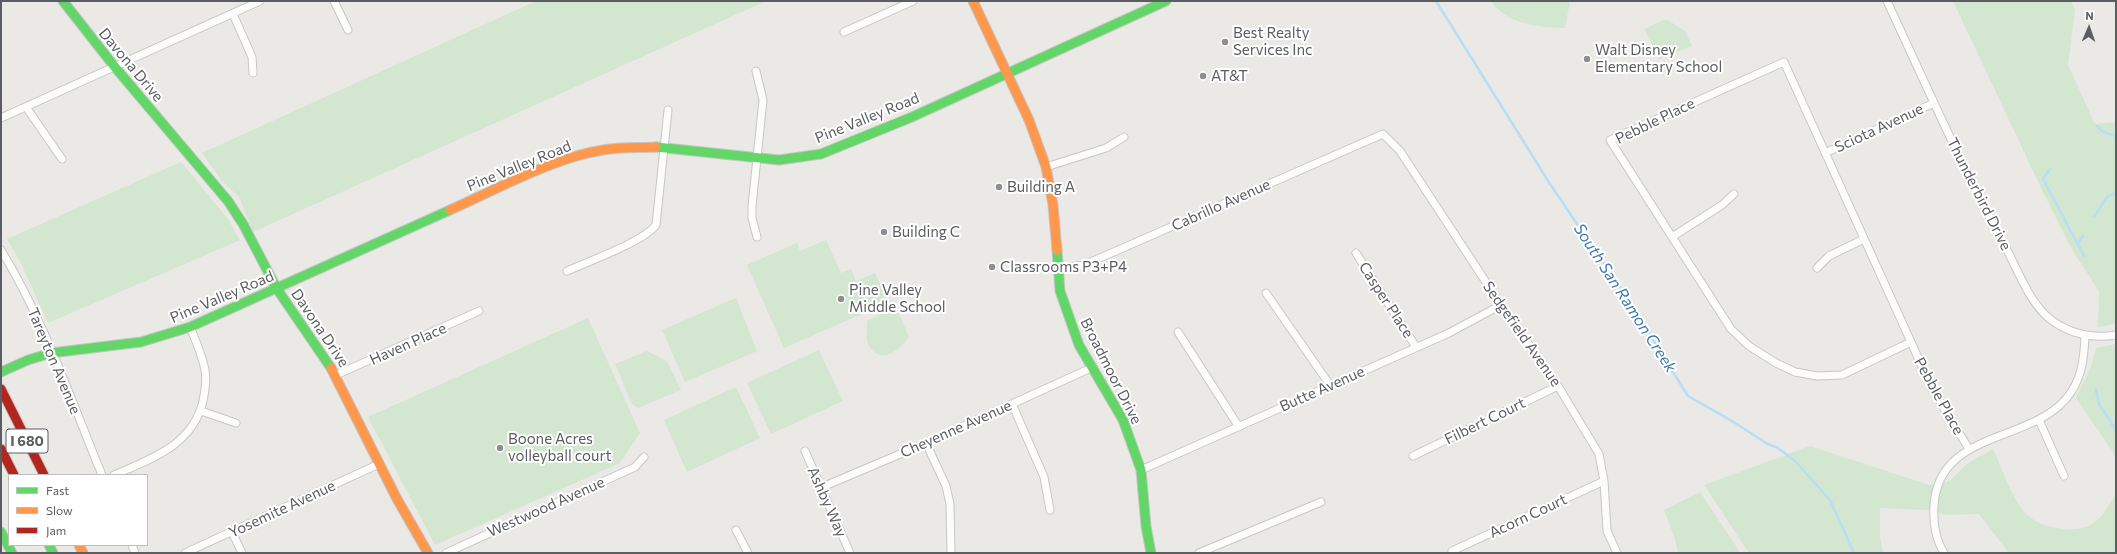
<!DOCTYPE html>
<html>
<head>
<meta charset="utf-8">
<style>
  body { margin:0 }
  #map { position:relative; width:2117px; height:554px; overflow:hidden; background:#eae9e5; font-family:Commissioner,sans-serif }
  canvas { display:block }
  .frame { position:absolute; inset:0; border:2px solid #5a5e62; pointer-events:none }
  .legend { position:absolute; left:8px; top:474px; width:140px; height:72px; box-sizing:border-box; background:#fff; border:1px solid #bdbfc0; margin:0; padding:5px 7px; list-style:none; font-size:12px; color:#5a5e62 }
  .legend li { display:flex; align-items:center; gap:8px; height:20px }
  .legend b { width:20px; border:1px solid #bdbfc0 }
  .north { position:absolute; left:2069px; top:8px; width:40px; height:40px; -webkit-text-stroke:3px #fff; paint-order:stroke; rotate:2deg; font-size:11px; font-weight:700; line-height:16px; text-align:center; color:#5a5e62 }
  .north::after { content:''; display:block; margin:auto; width:14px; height:18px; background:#5a5e62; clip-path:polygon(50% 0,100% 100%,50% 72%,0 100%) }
</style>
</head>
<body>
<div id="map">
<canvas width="2117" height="554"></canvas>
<div class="frame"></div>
<ul class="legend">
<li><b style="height:5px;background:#63d668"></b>Fast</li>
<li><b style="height:5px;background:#ff974d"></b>Slow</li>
<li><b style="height:5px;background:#b3261e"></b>Jam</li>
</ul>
<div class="north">N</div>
</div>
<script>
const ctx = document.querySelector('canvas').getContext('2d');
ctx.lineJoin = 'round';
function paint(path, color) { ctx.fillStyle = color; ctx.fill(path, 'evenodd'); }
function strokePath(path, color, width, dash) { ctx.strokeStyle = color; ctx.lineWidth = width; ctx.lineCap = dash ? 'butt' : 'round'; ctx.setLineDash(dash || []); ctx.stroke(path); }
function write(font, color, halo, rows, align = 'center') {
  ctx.font = font + ' Commissioner,sans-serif'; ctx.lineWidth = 4; ctx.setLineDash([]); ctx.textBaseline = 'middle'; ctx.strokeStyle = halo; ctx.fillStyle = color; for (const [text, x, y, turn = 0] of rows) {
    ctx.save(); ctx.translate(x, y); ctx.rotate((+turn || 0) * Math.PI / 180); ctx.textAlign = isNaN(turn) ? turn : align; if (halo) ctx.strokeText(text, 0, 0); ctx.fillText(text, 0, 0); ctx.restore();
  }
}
const green = new Path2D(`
  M536,1H766L253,232L239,197L222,181L202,153Z
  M1491,1H1570L1565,28C1539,27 1507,25 1491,1Z
  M1953,1H2071L2075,9L2068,65L2095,124L2116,122V324L2098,327L2099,291L2071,248L2042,190Z
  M1666,19L1685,31L1692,46L1659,59L1644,29Z
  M181,162L228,219L240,240L48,323L20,261L7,239Z
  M826,240L841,273L851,269L856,281L875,273L889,302L784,348L747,265L797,243L800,251Z
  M736,298L757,351L685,382L662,330Z
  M888,310L899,314L909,337C901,349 881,366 869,346C865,338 867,329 867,321Z
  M588,318L640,433L620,463L435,545L368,417Z
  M2116,344V461L2113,452L2076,398L2091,367L2096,348Z
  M819,350L843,401L771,434L747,383Z
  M647,351L667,361L681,390L638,408L632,404L615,364Z
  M736,387L760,438L687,472L664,420Z
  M1810,446L1929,485L1950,481L1968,463L1993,449C2003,470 2010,496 2026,514C2040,528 2075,535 2092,524C2102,518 2111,503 2116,493V553H2009L1979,514L1947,515L1926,510L1880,508V537L1883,553H1749L1704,485Z
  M1700,492L1738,549L1740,553H1678L1675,539L1664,510Z`);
const stream = new Path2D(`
  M1436,1L1550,184L1620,287L1688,396L1732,421L1766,443L1778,448L1795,461L1830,500L1854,553
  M2097,126L2103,132L2116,136
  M2050,169L2043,179L2084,256
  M2094,217L2107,197L2116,193
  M2078,243L2083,236
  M2096,390L2099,404L2116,430`);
const street = new Path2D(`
  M334,1L348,30
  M1887,1C1926,85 1963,169 2007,250C2019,273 2030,303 2050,319C2069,334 2093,339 2116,335
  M233,14L252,57L253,73
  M844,32L913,1
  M756,71L763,100L752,206V218L757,237
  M26,107L62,159
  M1,118L260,1
  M1825,153L1934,103
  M1046,167L1106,148L1124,137
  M1672,237L1722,205L1734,194
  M1,250C44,320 71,400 102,475
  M1356,253L1416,347
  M1817,268L1829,256L1864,239
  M1058,269L1084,265L1383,134L1400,151L1501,305L1558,386L1599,454L1604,481L1607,531L1617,553
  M567,271C589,261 643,242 656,225L668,110
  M1266,293L1330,385
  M1178,332L1239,427
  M1911,342L1784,62L1610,140L1731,329L1749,346L1776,363L1795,372L1817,376L1842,375L1911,342L1932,389L1969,449
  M336,375L479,311
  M1012,404L1044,477L1050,510
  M201,411L236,423
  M2039,420L2064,476
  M926,443L946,486L950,504L951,553
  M805,451L850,553
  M1413,456L1558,386
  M1141,470L1449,333L1501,305
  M114,475C151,459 193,445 203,401C205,391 207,380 205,370C202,355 196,341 190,327
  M820,488L926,443L1091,368
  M736,530L748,553
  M232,532L242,553
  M132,545L135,553
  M1452,551L1604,481
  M185,553L379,464
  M446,553L635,467L644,457
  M1199,553L1321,502
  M1944,553C1935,539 1933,523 1934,506C1938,431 2028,443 2066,399C2082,380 2084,359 2085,336`);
const fast = new Path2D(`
  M63,1L114,66L228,201L243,224L277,289L331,368
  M656,147L779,160L821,154L912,117L1166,1
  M1057,250L1060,291L1079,345L1123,420L1141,470L1146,526L1151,553
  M1,372L28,360L51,353L141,342L190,327L450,210
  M1,532L12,553
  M49,545L53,553`);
const slow = new Path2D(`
  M973,1L1029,120L1046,167L1053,205L1057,250
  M450,210C495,190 555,157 603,150C621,147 638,148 656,147
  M331,368L397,499L428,553
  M79,545L83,553`);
const jam = new Path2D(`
  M1,389L44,475
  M1,449L14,475`);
const markers = [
  [1225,42,4,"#8c8f90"],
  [1587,59,4,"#8c8f90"],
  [1203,76,4,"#8c8f90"],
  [999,187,4,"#8c8f90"],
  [884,232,4,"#8c8f90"],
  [992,267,4,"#8c8f90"],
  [841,299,4,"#8c8f90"],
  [500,448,4,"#8c8f90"]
];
const shields = [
  [27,441,42]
];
const shieldNames = [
  ["I 680",27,441]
];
const poiNames = [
  ["Best Realty",1233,33],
  ["Services Inc",1233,50],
  ["Walt Disney",1595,50],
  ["Elementary School",1595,67],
  ["AT&T",1211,76],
  ["Building A",1007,187],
  ["Building C",892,232],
  ["Classrooms P3+P4",1000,267],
  ["Pine Valley",849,290],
  ["Middle School",849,307],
  ["Boone Acres",508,439],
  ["volleyball court",508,456]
];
const streetNames = [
  ["Davona Drive",131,65,50],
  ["Pine Valley Road",867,118,-22],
  ["Pebble Place",1655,121,-26],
  ["Sciota Avenue",1879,128,-25],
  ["Pine Valley Road",519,166,-22],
  ["Thunderbird Drive",1979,194,63],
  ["Cabrillo Avenue",1221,205,-24],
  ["Pine Valley Road",222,297,-23],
  ["Casper Place",1386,300,57],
  ["Davona Drive",320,328,56],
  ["Sedgefield Avenue",1522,334,55],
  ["Haven Place",408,344,-24],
  ["Tareyton Avenue",54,361,67],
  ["Broadmoor Drive",1111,371,63],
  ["Butte Avenue",1322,389,-24],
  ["Pebble Place",1939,396,61],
  ["Filbert Court",1485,421,-26],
  ["Cheyenne Avenue",956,429,-24],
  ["Ashby Way",827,502,66],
  ["Westwood Avenue",546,507,-24],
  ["Yosemite Avenue",282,509,-25],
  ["Acorn Court",1528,516,-25]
];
const waterNames = [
  ["South San Ramon Creek",1625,298,57]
];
paint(green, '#d3e6d0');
strokePath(stream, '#b8ddf5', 2.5);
strokePath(street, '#c7c7c7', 9);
strokePath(fast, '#c5c6c5', 11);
strokePath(slow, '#c5c6c5', 11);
strokePath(jam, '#c5c6c5', 11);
strokePath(street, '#fcfcfb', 7);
strokePath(fast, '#63d668', 9);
strokePath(slow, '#ff974d', 9);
strokePath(jam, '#b3261e', 9);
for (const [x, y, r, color] of markers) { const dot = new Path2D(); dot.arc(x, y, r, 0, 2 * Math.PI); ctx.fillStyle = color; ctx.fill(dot); strokePath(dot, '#fff', 1.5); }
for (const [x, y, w] of shields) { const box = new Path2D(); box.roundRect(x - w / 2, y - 12, w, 24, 3); ctx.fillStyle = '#fff'; ctx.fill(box); strokePath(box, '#5a5e62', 1); }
write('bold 14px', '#5a5e62', null, shieldNames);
write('15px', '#5a5e62', '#fff', poiNames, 'left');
write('15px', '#5a5e62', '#fff', streetNames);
write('italic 16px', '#4079ae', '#fff', waterNames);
</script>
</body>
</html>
